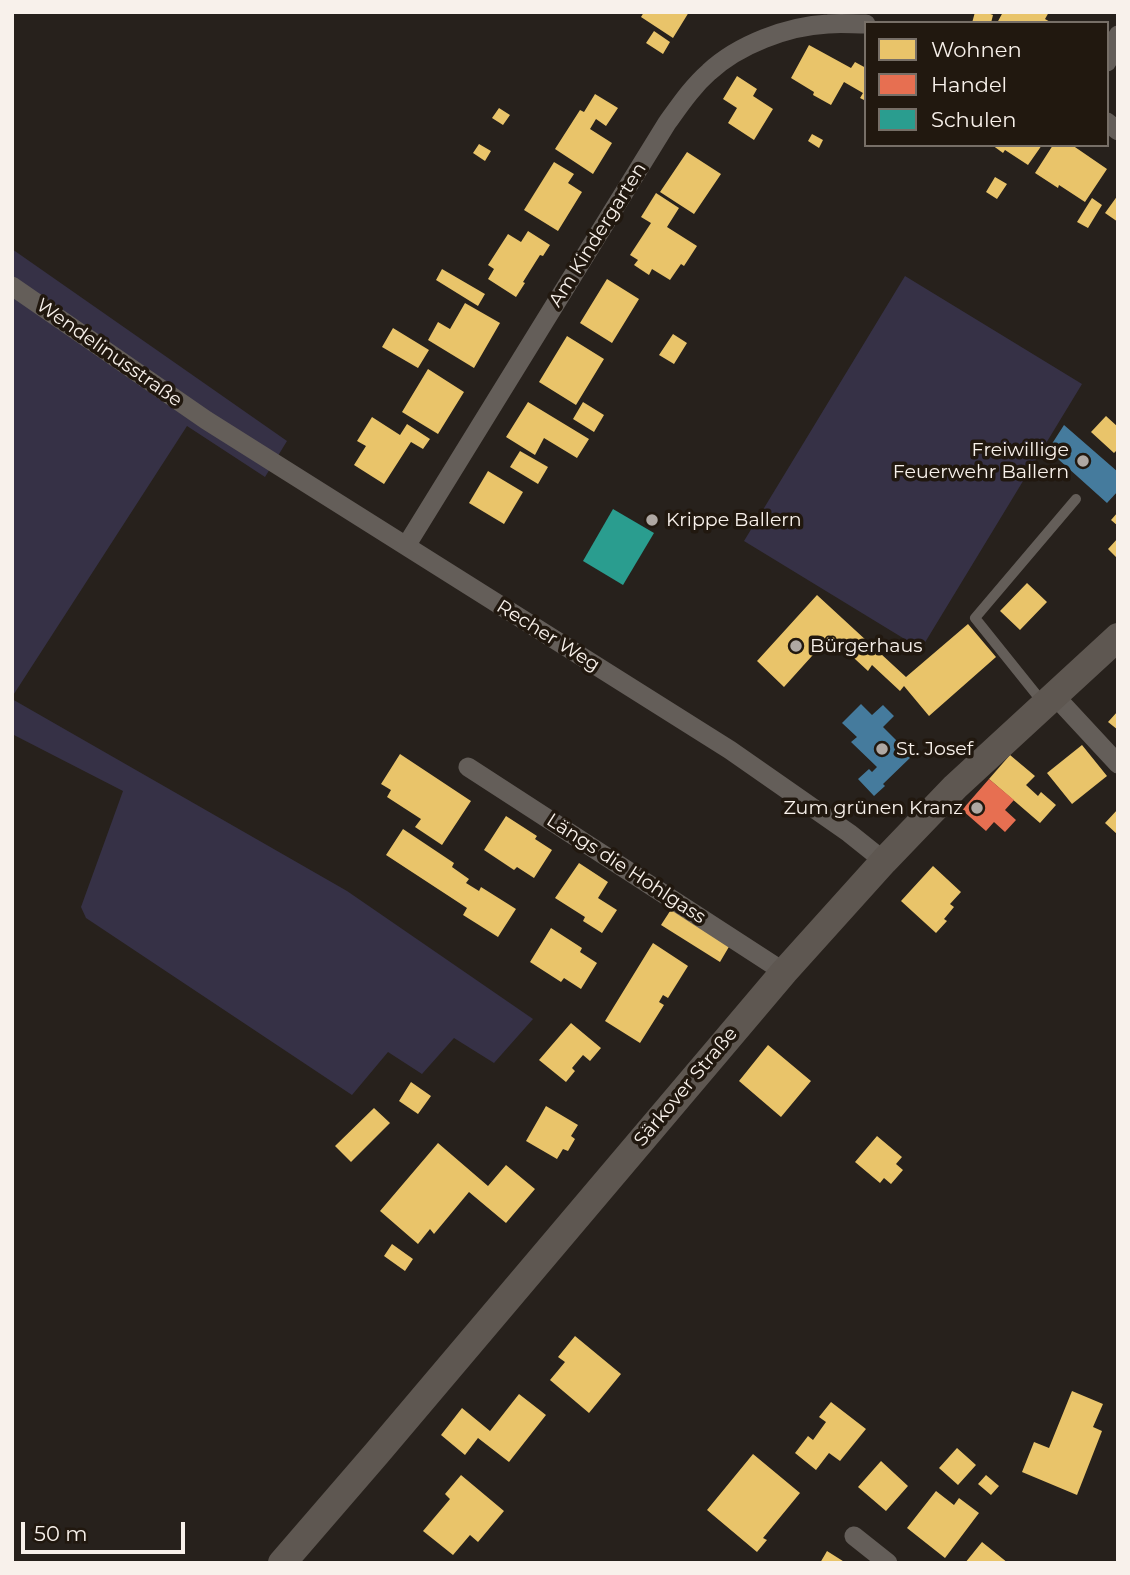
<!DOCTYPE html>
<html>
<head>
<meta charset="utf-8">
<style>
  body { margin:0 }
  #map { position:relative; width:1130px; height:1575px; overflow:hidden; background:#27211c; font-family:Montserrat,sans-serif }
  canvas { display:block }
  .frame { position:absolute; inset:0; border:14px solid #f8f1eb; pointer-events:none }
  .legend { position:absolute; left:864px; top:21px; width:245px; height:126px; box-sizing:border-box; background:#21180f; border:2px solid #776f67; margin:0; padding:9px 12px; list-style:none; font-size:21px; color:#f8f1eb }
  .legend li { display:flex; align-items:center; gap:14px; height:35px }
  .legend b { width:35px; border:2px solid #776f67 }
  .scale { position:absolute; left:21px; top:1522px; width:164px; height:32px; box-sizing:border-box; border:4px solid #f8f1eb; border-top:0; padding-left:9px; font-size:21px; line-height:24px; white-space:nowrap; color:#f8f1eb; -webkit-text-stroke:5px #21180f; paint-order:stroke }
</style>
</head>
<body>
<div id="map">
<canvas width="1130" height="1575"></canvas>
<div class="frame"></div>
<ul class="legend">
<li><b style="height:19px;background:#e9c46a"></b>Wohnen</li>
<li><b style="height:19px;background:#e76f51"></b>Handel</li>
<li><b style="height:19px;background:#2a9d8f"></b>Schulen</li>
</ul>
<div class="scale">50 m</div>
</div>
<script>
const ctx = document.querySelector('canvas').getContext('2d');
ctx.lineJoin = 'round';
function paint(path, color) { ctx.fillStyle = color; ctx.fill(path, 'evenodd'); }
function strokePath(path, color, width, dash) { ctx.strokeStyle = color; ctx.lineWidth = width; ctx.lineCap = dash ? 'butt' : 'round'; ctx.setLineDash(dash || []); ctx.stroke(path); }
function write(font, color, halo, rows, align = 'center') {
  ctx.font = font + ' Montserrat,sans-serif'; ctx.lineWidth = 7; ctx.setLineDash([]); ctx.textBaseline = 'middle'; ctx.strokeStyle = halo; ctx.fillStyle = color; for (const [text, x, y, turn = 0] of rows) {
    ctx.save(); ctx.translate(x, y); ctx.rotate((+turn || 0) * Math.PI / 180); ctx.textAlign = isNaN(turn) ? turn : align; if (halo) ctx.strokeText(text, 0, 0); ctx.fillText(text, 0, 0); ctx.restore();
  }
}
const green = new Path2D(`
  M12,249L287,441L265,477L187,426L12,697Z
  M905,276L1082,384L921,649L744,541Z
  M12,699L347,891L533,1019L494,1063L454,1038L422,1074L388,1052L352,1095L86,918L81,907L123,791L12,734Z`);
const homes = new Path2D(`
  M644,12H689L673,38L641,17Z
  M975,12H985L993,15L991,23H972Z
  M1003,12H1049L1045,19L1052,23H997Z
  M654,31L670,42L663,54L646,43Z
  M809,45L851,68L855,62L866,68V101L860,98L863,93L844,82L831,105L813,95L814,92L791,78Z
  M737,76L757,89L753,96L773,109L754,140L728,123L737,108L723,99Z
  M595,94L618,108L606,126L596,119L590,129L612,143L593,174L555,149L580,110L584,112Z
  M499,108L510,115L503,125L492,118Z
  M812,134L823,140L819,148L808,141Z
  M479,144L491,151L485,161L473,153Z
  M992,145H1042L1028,165L1005,150L1003,153Z
  M1053,145H1072L1107,169L1085,202L1059,185L1058,188L1035,173Z
  M687,152L721,174L694,214L660,192Z
  M554,162L574,174L568,183L582,192L558,231L524,210Z
  M995,177L1007,184L997,199L986,192Z
  M656,193L679,208L667,227L697,246L684,266L681,264L670,280L652,269L649,275L634,265L638,260L630,255L651,223L641,217Z
  M1118,195V222L1105,213Z
  M1092,198L1102,205L1088,228L1077,222Z
  M528,231L550,245L543,256L540,255L523,282L525,283L516,297L488,279L494,269L488,265L508,234L521,242Z
  M442,269L485,294L478,306L436,280Z
  M607,279L639,299L612,343L580,323Z
  M465,303L500,323L474,368L428,340L438,322L450,329Z
  M393,328L429,350L418,368L382,347Z
  M673,334L687,343L674,364L659,355Z
  M567,336L604,359L576,405L539,382Z
  M428,369L464,392L438,434L402,412Z
  M528,402L589,439L577,458L544,438L535,455L506,437Z
  M583,402L604,415L594,432L573,419Z
  M1106,416L1118,427V449L1114,453L1091,432Z
  M372,417L400,435L407,424L430,439L423,449L411,442L384,484L354,465L366,446L357,441Z
  M520,451L548,467L538,484L510,467Z
  M488,471L523,492L504,524L469,503Z
  M1118,512V526L1111,520Z
  M1118,538V559L1108,549Z
  M1027,583L1047,602L1020,630L1000,611Z
  M817,595L906,677L968,624L996,657L929,716L904,686L900,691L872,665L868,671L830,636L784,687L757,661Z
  M1118,711V730L1108,722Z
  M1082,745L1107,776L1072,804L1047,773Z
  M400,754L471,801L442,845L415,827L421,819L387,797L391,790L381,784Z
  M1010,755L1035,776L1026,785L1038,796L1041,792L1056,805L1040,823L989,779Z
  M1118,809V835L1105,823Z
  M506,816L537,836L535,839L552,850L534,878L517,867L514,870L484,850Z
  M403,829L454,863L452,867L469,879L466,883L479,891L481,887L516,909L498,937L463,915L467,908L386,855Z
  M579,863L608,882L598,898L617,910L602,933L583,921L585,917L555,898Z
  M933,866L961,892L950,904L954,907L944,919L947,921L936,933L901,901Z
  M672,908L730,945L720,962L661,925Z
  M551,928L582,948L580,952L597,963L581,989L564,978L561,982L530,962Z
  M653,943L688,966L668,998L663,995L659,1002L664,1005L640,1043L605,1021Z
  M571,1023L601,1048L590,1061L583,1055L572,1068L575,1071L566,1082L539,1060Z
  M768,1045L811,1081L781,1117L739,1081Z
  M411,1082L431,1096L418,1114L399,1101Z
  M546,1106L578,1125L571,1136L575,1139L568,1151L563,1149L557,1159L526,1141Z
  M374,1108L390,1123L351,1162L335,1146Z
  M877,1136L902,1157L896,1164L903,1170L891,1184L884,1178L880,1183L855,1162Z
  M438,1143L488,1186L506,1165L535,1189L506,1223L469,1192L434,1234L430,1229L418,1244L380,1211Z
  M392,1244L413,1259L405,1271L384,1256Z
  M575,1336L621,1374L589,1413L550,1380L565,1362L558,1357Z
  M1072,1391L1103,1404L1093,1427L1102,1431L1077,1495L1022,1472L1034,1442L1049,1448Z
  M519,1394L546,1415L509,1462L478,1438L465,1455L441,1435L462,1408L490,1431Z
  M831,1402L866,1429L840,1461L829,1453L816,1470L795,1453L808,1436L813,1440L826,1422L819,1417Z
  M957,1448L976,1465L958,1485L939,1468Z
  M753,1454L800,1493L763,1538L767,1540L757,1552L707,1510Z
  M881,1461L908,1486L886,1511L858,1487Z
  M461,1475L504,1511L478,1542L470,1535L453,1555L423,1531L450,1499L445,1494Z
  M986,1475L999,1486L991,1495L978,1484Z
  M936,1491L954,1505L959,1498L979,1513L945,1558L907,1528Z
  M982,1542L1008,1563H965Z
  M827,1551L846,1563H820Z`);
const shops = new Path2D(`
  M989,779L1014,800L1005,810L1016,820L1005,832L994,822L986,831L962,810Z`);
const schools = new Path2D(`
  M613,509L654,533L623,585L583,561Z`);
const public = new Path2D(`
  M1064,425L1118,472V491L1107,503L1048,450Z
  M861,704L872,715L883,705L894,716L883,727L912,756L883,784L885,786L874,796L858,779L869,769L872,772L877,767L851,742L857,737L842,723Z`);
const lane = new Path2D(`
  M1044,704L975,618L1076,499`);
const street = new Path2D(`
  M1107,62L1118,35
  M1107,122L1118,131
  M12,286L206,420L730,750L849,833L884,861
  M406,546L667,123C680,105 692,87 709,72C738,45 787,26 828,24C840,23 853,24 866,24
  M1054,695L1118,764
  M468,767L784,972
  M854,1536L888,1563`);
const secondary = new Path2D(`
  M282,1563L377,1453L784,972L884,861L955,787L1118,637`);
const markers = [
  [1083,461,7,"#afa8a3"],
  [652,520,7,"#afa8a3"],
  [796,646,7,"#afa8a3"],
  [882,749,7,"#afa8a3"],
  [977,808,7,"#afa8a3"]
];
const streetNames = [
  ["Am Kindergarten",598,235,-58],
  ["Wendelinusstraße",109,353,35],
  ["Recher Weg",548,636,32],
  ["Längs die Hohlgass",626,869,33],
  ["Särkover Straße",686,1087,-50]
];
const poiNames = [
  ["Freiwillige",1069,450,"right"],
  ["Feuerwehr Ballern",1069,472,"right"],
  ["Krippe Ballern",666,520],
  ["Bürgerhaus",810,646],
  ["St. Josef",896,749],
  ["Zum grünen Kranz",963,808,"right"]
];
paint(green, '#363146');
paint(homes, '#e9c46a');
paint(shops, '#e76f51');
paint(schools, '#2a9d8f');
paint(public, '#457b9d');
strokePath(lane, '#645e59', 10);
strokePath(street, '#645e59', 19);
strokePath(secondary, '#5e5751', 28);
for (const [x, y, r, color] of markers) { const dot = new Path2D(); dot.arc(x, y, r, 0, 2 * Math.PI); ctx.fillStyle = color; ctx.fill(dot); strokePath(dot, '#21180f', 2.5); }
write('19px', '#f8f1eb', '#21180f', streetNames);
write('19px', '#f8f1eb', '#21180f', poiNames, 'left');
</script>
</body>
</html>
